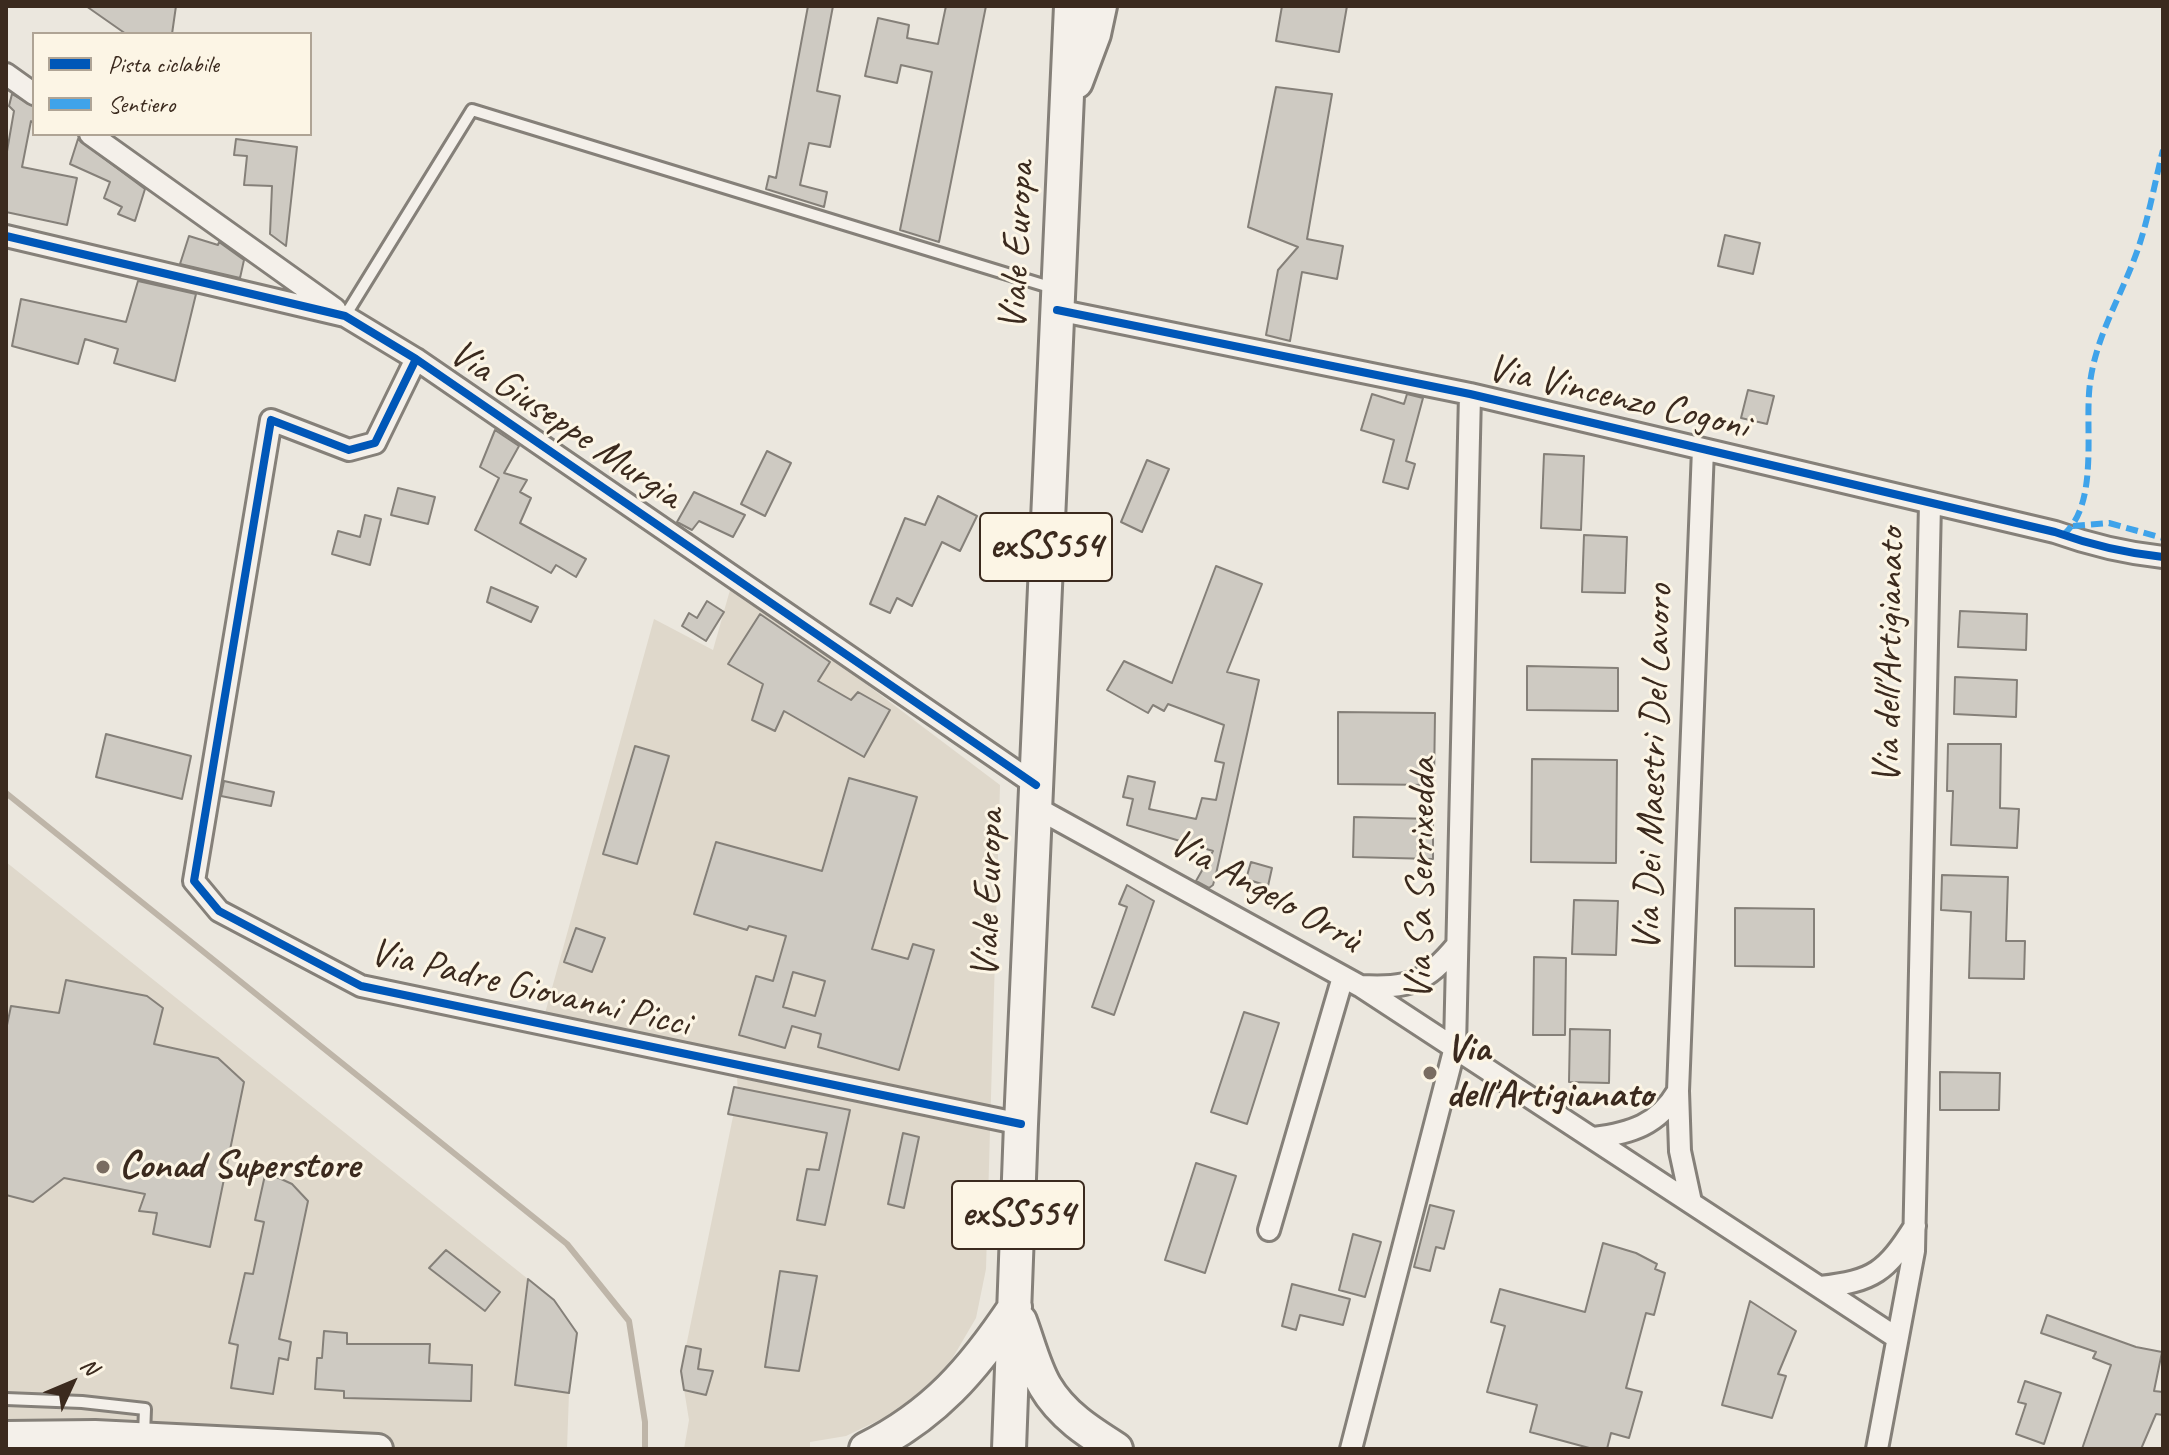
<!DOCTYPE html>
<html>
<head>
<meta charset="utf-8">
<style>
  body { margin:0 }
  #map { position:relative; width:2169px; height:1455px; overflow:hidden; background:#ebe7de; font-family:Caveat,sans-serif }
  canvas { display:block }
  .frame { position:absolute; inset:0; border:8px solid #3b2a1e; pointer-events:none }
  .legend { position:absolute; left:32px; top:32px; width:280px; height:104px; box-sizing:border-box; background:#fcf5e5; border:2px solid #afa495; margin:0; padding:10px 14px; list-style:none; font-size:24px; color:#3b2a1e }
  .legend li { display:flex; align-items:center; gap:16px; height:40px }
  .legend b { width:40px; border:2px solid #afa495 }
  .north { position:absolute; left:32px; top:1343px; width:80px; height:80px; -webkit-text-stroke:6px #fcf5e5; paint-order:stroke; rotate:46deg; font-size:22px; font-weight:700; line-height:32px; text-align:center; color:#3b2a1e }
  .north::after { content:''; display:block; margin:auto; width:28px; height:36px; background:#3b2a1e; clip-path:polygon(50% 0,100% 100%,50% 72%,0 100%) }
</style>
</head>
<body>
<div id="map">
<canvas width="2169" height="1455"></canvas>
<div class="frame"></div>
<ul class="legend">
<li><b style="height:10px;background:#0057b8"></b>Pista ciclabile</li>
<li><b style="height:10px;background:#3fa3ea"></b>Sentiero</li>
</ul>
<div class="north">N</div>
</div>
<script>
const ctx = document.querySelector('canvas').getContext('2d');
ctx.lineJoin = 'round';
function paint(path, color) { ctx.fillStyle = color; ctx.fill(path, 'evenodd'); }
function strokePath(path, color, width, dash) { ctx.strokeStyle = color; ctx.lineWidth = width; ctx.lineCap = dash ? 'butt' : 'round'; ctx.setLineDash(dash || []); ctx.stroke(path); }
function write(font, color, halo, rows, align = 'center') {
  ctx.font = font + ' Caveat,sans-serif'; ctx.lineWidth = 6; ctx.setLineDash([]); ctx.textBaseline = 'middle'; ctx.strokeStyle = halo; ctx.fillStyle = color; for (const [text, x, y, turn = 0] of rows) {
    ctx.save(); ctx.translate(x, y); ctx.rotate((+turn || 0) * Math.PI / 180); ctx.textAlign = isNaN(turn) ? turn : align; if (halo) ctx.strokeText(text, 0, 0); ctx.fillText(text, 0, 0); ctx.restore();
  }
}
const built = new Path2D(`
  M732,583L1000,785L986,1269L976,1318L952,1359L935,1379L896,1412L846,1436L810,1442V1449H684L689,1420L681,1371L738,1092L735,1051L544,1017L654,619L713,650Z
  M6,862L528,1279L577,1333L569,1393L567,1449H6Z`);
const stream = new Path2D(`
  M6,793L567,1244L629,1321L645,1422V1449`);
const building = new Path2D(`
  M86,6H176L172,34H126Z
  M808,6H833L817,91L840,96L830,147L809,143L800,185L827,192L824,207L766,189L769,176L776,178Z
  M946,6H986L939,242L900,230L932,72L901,65L897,83L865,76L878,18L909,25L907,38L938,44Z
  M1282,6H1347L1339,52L1276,41Z
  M1276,87L1332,94L1307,239L1343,246L1337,279L1302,272L1290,341L1266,335L1278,270L1298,247L1248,227Z
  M12,94L34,107V123L31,121L22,167L77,178L67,225L6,212V157L14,111L9,106Z
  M78,139L145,189L135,221L118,214L122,207L104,198L110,182L70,164Z
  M236,139L297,147L286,246L270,234L272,186L244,185L247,156L234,155Z
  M1725,235L1760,243L1753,274L1718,266Z
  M189,236L218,245L219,242L244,260L240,278L180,264Z
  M138,281L196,294L175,381L114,363L118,349L85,339L78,364L12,346L21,299L126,322Z
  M1748,390L1774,396L1767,424L1741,418Z
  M1372,394L1404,404L1407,394L1423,398L1406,461L1415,464L1408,489L1383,482L1394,440L1361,430Z
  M495,430L519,446L504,473L527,480L520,492L531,498L520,523L586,559L576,577L556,565L551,573L475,530L499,478L480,467Z
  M767,451L791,463L765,516L741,504Z
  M1544,454L1584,456L1581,530L1541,528Z
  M1147,460L1169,469L1142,532L1121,522Z
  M398,488L435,497L428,524L391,515Z
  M694,492L745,515L733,537L699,521L692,530L677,522Z
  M938,496L977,516L960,551L942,542L912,606L897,598L890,613L870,604L905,518L925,525Z
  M365,515L381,519L370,565L332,554L338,531L360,537Z
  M1584,535L1627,537L1625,593L1582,592Z
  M1216,566L1262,584L1227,672L1259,680L1216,874L1213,885L1209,888L1196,881L1213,851L1127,825L1133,799L1123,797L1128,776L1155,782L1149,809L1196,819L1202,798L1216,800L1224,763L1215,761L1224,725L1168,704L1164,711L1153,705L1148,713L1107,690L1124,661L1172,683Z
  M491,587L538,607L531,622L487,602Z
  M707,601L724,612L706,641L682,626L689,613L697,618Z
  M1960,611L2027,614L2026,650L1958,647Z
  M760,614L830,662L818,681L851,700L858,692L890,710L864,757L784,711L775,731L752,720L763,684L728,664Z
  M1527,666L1618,668V711L1527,710Z
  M1955,677L2017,680L2016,717L1954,714Z
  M1338,712L1435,713L1434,785L1338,784Z
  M106,734L191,756L182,799L96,777Z
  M1948,744H2001L2000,808L2019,809L2017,848L1951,845L1953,791H1947Z
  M635,746L669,756L637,864L603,854Z
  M1532,759L1617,760L1616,863L1531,862Z
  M849,778L917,797L872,949L908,959L913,944L934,950L899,1070L818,1047L821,1034L792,1026L785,1048L739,1035L756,976L773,981L786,936L749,926L747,930L694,914L716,842L822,871ZM793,972L825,981L815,1016L783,1007Z
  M224,781L274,792L271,806L221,796Z
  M1354,817L1433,819V859L1353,857Z
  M1251,862L1272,868L1268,886L1246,879Z
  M1942,875L2008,877L2006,941H2025L2024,979L1969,978L1971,912L1941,910Z
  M1127,885L1154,901L1114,1015L1092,1007L1127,907L1119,904Z
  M1574,900L1618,901L1616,955L1572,954Z
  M1735,908L1814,909V967L1735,966Z
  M576,928L605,938L592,972L564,962Z
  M1534,957L1566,958L1565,1035H1533Z
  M66,980L147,996L163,1008L154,1044L218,1058L244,1082L210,1247L153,1234L157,1213L139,1211L145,1194L64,1178L33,1202L6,1195V1030L11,1006L59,1013Z
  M1244,1012L1279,1023L1247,1124L1211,1112Z
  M1570,1029L1610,1030L1609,1083L1569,1082Z
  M1940,1072L2000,1073L1999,1110H1940Z
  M734,1087L850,1110L825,1225L797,1220L807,1169L819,1170L827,1133L728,1114Z
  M903,1133L919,1137L904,1208L888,1204Z
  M1196,1163L1236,1176L1205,1273L1165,1260Z
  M265,1175L279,1178L292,1184L308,1201L279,1339L291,1342L288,1360L279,1358L273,1394L231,1388L238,1345L229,1343L245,1273L253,1274L264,1222L255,1220Z
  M1430,1205L1454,1211L1444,1249L1436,1247L1430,1271L1414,1267Z
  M1353,1234L1381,1242L1365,1297L1339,1290Z
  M1603,1243L1636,1253L1657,1264L1655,1269L1665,1273L1654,1315L1646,1313L1626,1388L1642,1392L1629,1438L1611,1433L1607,1449H1593L1530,1432L1537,1405L1487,1392L1505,1326L1491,1322L1500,1289L1585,1312Z
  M446,1250L500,1292L485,1311L429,1268Z
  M780,1271L817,1276L799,1371L765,1367Z
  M528,1279L554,1300L577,1333L569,1393L515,1385Z
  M1292,1284L1350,1299L1343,1325L1300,1315L1296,1330L1282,1326Z
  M1750,1301L1796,1331L1778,1374L1786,1376L1772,1418L1722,1405Z
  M2047,1315L2136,1347L2162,1352L2154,1391L2163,1392V1415L2156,1414L2141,1449H2082L2111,1365L2093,1358L2096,1352L2041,1333Z
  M324,1331L347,1333V1344H430L429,1363L472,1365L471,1401L344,1398V1391L315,1389L317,1358H322Z
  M686,1346L701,1349L698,1369L713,1371L706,1395L684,1390L681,1371Z
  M2025,1381L2061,1393L2044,1444L2016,1434L2026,1404L2018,1402Z`);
const lane = new Path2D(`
  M345,316L472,110L1053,288
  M6,1399L82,1402L145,1409L144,1435`);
const street = new Path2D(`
  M6,74L34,94
  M90,134L335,309
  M6,236L345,316L416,359L1036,785
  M1057,310L1470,394L2055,532C2091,545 2125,553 2163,557
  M416,359L375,443L349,450L271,420L194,881L219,911L361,986L1021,1124
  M1035,807L1360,986L1897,1338
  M1360,986C1409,988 1425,984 1457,945
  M1594,1138C1631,1133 1658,1125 1678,1091
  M1691,1202L1680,1151L1678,1091L1703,449
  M1269,1230L1343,977
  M1820,1287C1874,1281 1886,1272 1915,1226
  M1351,1449L1455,1047L1470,394
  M1877,1449L1914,1251L1930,503`);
const secondary = new Path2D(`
  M6,1436L95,1435L378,1449`);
const primary = new Path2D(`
  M1076,82L1094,34L1100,6
  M1020,1321C1028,1342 1034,1367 1045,1386C1062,1415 1089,1432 1116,1449
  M866,1449C934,1415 973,1370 1015,1307
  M1009,1449L1021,1124L1071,6`);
const quiet = new Path2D(`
  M2073,526L2109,523L2163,538
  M2063,535C2100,504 2084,427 2090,383C2096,337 2119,300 2135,257C2148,223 2154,185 2163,150`);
const cycleway = new Path2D(`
  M6,236L345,316L416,359L1036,785
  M1057,310L1470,394L2055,532C2091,545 2125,553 2163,557
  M416,359L375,443L349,450L271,420L194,881L219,911L361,986L1021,1124`);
const markers = [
  [1430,1073,8,"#796c61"],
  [103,1167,8,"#796c61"]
];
const shields = [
  [1046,547,132],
  [1018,1215,132]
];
const shieldNames = [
  ["exSS554",1046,547],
  ["exSS554",1018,1215]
];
const streetNames = [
  ["Viale Europa",1018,246,-87],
  ["Via Vincenzo Cogoni",1618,398,13],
  ["Via Giuseppe Murgia",565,425,34],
  ["Via dell'Artigianato",1890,656,-89],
  ["Via Dei Maestri Del Lavoro",1654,768,-88],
  ["Via Sa Serrixedda",1422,879,-89],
  ["Via Angelo Orrù",1265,892,29],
  ["Viale Europa",989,894,-88],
  ["Via Padre Giovanni Picci",530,989,13]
];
const poiNames = [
  ["Via",1446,1050],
  ["dell'Artigianato",1446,1096],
  ["Conad Superstore",119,1167]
];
paint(built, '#dfd8cb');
strokePath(stream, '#beb5a8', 6);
paint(building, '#cecac2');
strokePath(building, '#858079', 2);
strokePath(lane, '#858079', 16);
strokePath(street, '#858079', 26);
strokePath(secondary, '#858079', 34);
strokePath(primary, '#858079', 38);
strokePath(lane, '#f4f0ea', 10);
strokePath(street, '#f4f0ea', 20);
strokePath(secondary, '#f4f0ea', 28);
strokePath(primary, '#f4f0ea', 32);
strokePath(quiet, '#3fa3ea', 6, [12, 6]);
strokePath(cycleway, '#0057b8', 8);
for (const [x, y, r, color] of markers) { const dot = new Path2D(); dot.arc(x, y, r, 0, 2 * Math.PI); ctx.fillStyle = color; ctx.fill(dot); strokePath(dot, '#fcf5e5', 3); }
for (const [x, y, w] of shields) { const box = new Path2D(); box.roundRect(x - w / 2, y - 34, w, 68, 6); ctx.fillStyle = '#fcf5e5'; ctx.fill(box); strokePath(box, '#3b2a1e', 2); }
write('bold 38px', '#3b2a1e', null, shieldNames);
write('40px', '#3b2a1e', '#fcf5e5', streetNames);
write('bold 40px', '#3b2a1e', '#fcf5e5', poiNames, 'left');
</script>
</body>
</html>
